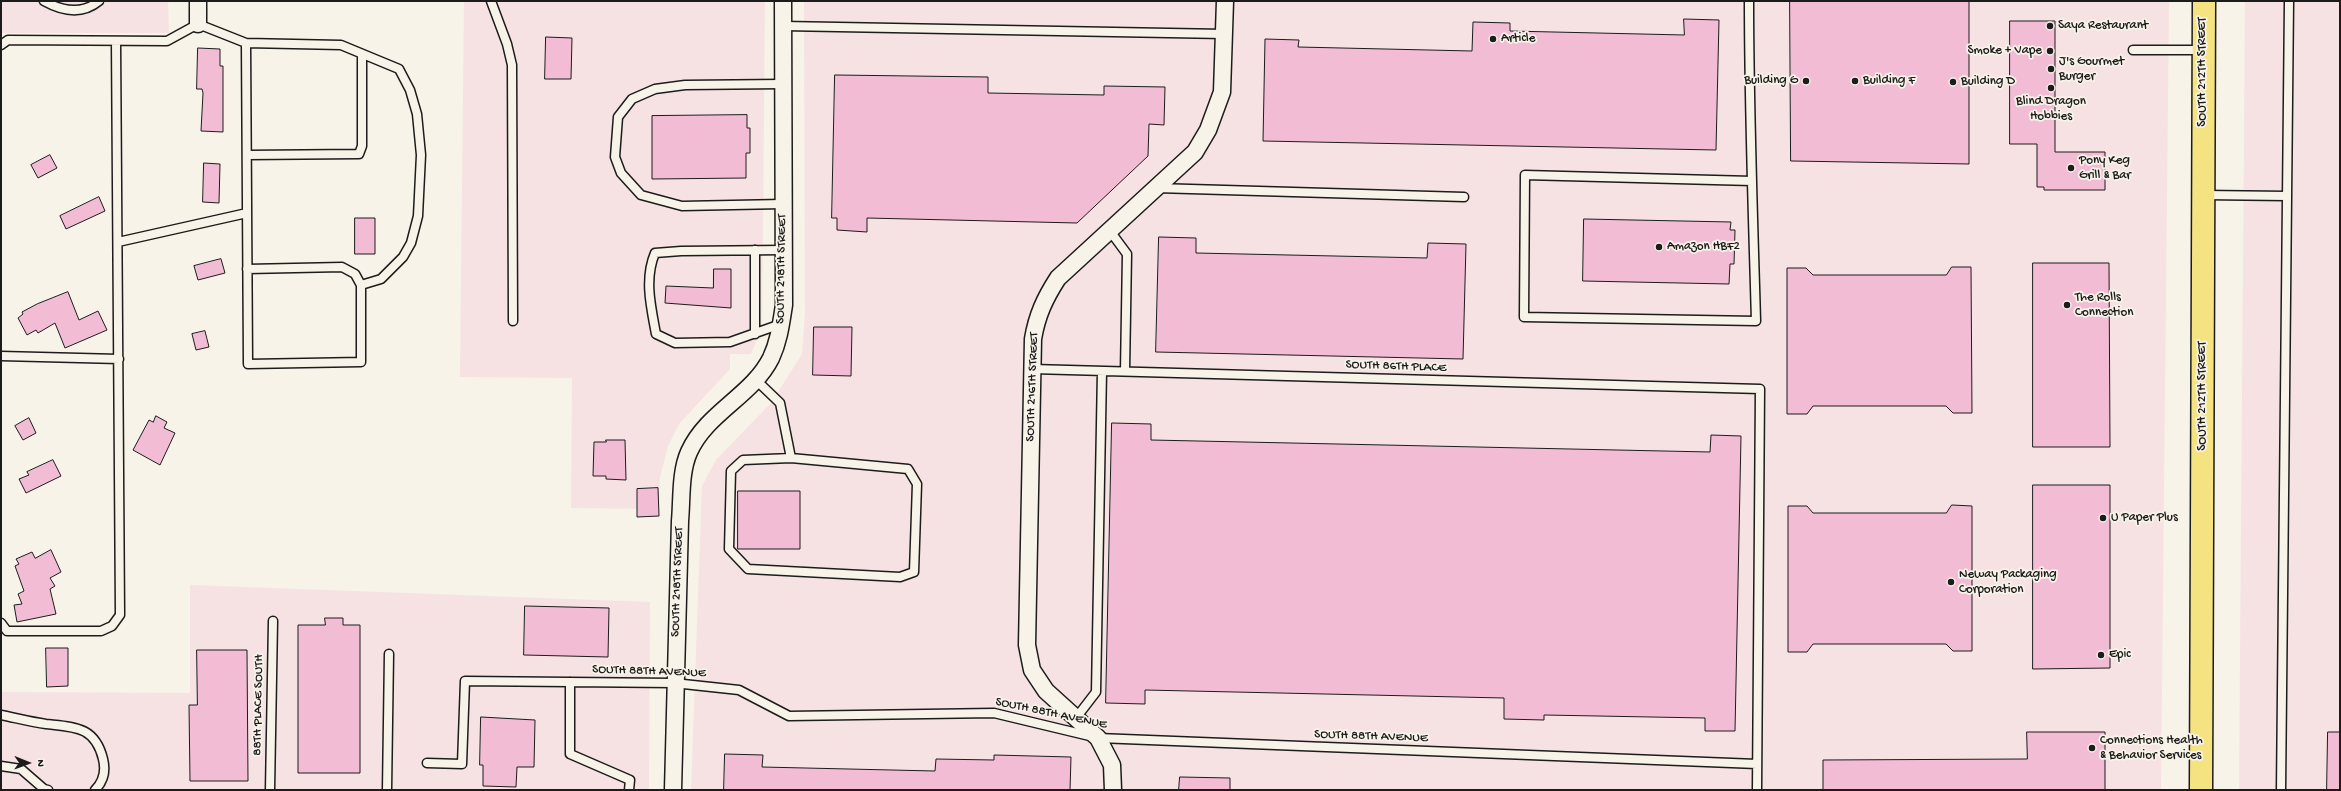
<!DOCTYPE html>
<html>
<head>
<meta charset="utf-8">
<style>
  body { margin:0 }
  #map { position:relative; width:2341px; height:791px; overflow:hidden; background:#f7f3e8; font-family:"Gochi Hand",sans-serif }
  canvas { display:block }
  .frame { position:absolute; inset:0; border:2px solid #1c1c1c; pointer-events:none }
  .north { position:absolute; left:8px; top:743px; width:40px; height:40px; -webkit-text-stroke:3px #f7f3e8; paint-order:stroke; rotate:91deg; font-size:11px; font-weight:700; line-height:16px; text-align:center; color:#1c1c1c }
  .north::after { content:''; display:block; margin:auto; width:14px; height:18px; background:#1c1c1c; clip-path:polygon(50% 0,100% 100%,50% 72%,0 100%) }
</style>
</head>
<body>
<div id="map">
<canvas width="2341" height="791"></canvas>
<div class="frame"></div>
<div class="north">N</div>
</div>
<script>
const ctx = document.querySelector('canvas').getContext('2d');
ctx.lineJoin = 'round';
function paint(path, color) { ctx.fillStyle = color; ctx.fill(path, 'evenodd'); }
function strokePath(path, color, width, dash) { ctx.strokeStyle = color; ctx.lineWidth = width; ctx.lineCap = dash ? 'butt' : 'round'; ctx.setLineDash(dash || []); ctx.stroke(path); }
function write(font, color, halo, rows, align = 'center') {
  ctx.font = font + ' "Gochi Hand",sans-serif'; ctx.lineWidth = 3.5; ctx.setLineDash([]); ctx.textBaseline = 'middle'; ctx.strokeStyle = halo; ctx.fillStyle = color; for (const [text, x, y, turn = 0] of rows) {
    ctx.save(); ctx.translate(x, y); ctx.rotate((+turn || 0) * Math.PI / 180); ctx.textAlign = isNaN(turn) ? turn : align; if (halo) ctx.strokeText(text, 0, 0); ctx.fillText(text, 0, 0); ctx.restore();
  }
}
const built = new Path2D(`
  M1,1H168L169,33H1Z
  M464,1H765L762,327L751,354H730V369L679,424L668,446L660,477L658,509L571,508L572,378L460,377Z
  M804,1H2169L2161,790H691L702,486L716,460L771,403L802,354L805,313Z
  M2245,1H2340V790H2239Z
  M190,585L650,602L649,790H1V692L190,693Z`);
const building = new Path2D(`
  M1790,1H1969V164L1791,161Z
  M1684,19L1719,20L1716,150L1263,141L1265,39L1299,40L1298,47L1472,51L1473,22L1510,23V31L1684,35Z
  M2010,21H2055V152H2105V190H2044V187H2037V144H2010Z
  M546,37L572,38L571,79H545Z
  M198,48L220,49V66H223V132L201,131L203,93L202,89H197Z
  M835,75L988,77V93L1104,95V86L1165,87L1164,125L1149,124L1148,156L1077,223L867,218V232L837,230V218H832Z
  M747,115V128H750V153H746V178L652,179V116Z
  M50,155L57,168L38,178L31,165Z
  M204,163L220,164L219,203L203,202Z
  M99,197L105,211L66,229L60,216Z
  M355,218H375V254H355Z
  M1584,219L1731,222L1730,230H1735L1734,264H1730L1729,284L1583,281Z
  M1159,237L1196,238V253L1427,258L1428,243L1466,244L1463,359L1156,352Z
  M221,259L225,273L198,280L194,266Z
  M2033,263H2109L2110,447H2033Z
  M1952,267H1971L1972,413H1953L1946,406H1813L1807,414H1787V268H1806L1813,275H1946Z
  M714,269H731V308L665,303L666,286L713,288Z
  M68,292L79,320L98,311L107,330L65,348L55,323L38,333L36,330L27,335L18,318L23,314L22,312L37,304Z
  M814,327H852L851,376L813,375Z
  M205,331L209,347L196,350L192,334Z
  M156,416L167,422L164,428L175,433L160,465L133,450L149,420L153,422Z
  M29,418L36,433L23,440L15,426Z
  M1112,423L1151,424V440L1710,452L1711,435L1741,436L1735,731H1705V718L1544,715V720L1504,719V698L1145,690V704L1106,703Z
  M606,440H625L626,480L606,479V476H593L594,442H606Z
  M53,460L61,476L26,493L19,479L29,475L27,472Z
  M2033,485H2110V668L2033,669Z
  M658,488L659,516L637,517V489Z
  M738,491H800V549H738Z
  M1952,505L1972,506V651H1953L1946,644H1813L1807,652H1788V506H1807L1813,513H1946Z
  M51,550L61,572L50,578L55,586L50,589L56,614L17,622L14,605L22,604L18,594L24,591L15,566L19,564L16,559L32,552L35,558Z
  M525,606L609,608L608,657L524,655Z
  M325,618H343V625H360V773H298V625H325Z
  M46,648H68V686L47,687Z
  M197,650H247L248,781H190L189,705H197Z
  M481,717L535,720L534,767H517L516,787L483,786V765H480Z
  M2027,732H2105V790H1823V760L2027,759Z
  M2328,732H2340V790H2327Z
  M725,754L763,755L762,767L935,771L936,759L994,760V755L1071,757L1070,790H724Z
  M1180,777L1230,778V790H1179Z`);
const service = new Path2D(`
  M44,1C62,11 82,15 99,1
  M491,1L507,44L512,65L513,321
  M1749,1C1749,108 1753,214 1756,321L1524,317L1525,175L1752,181
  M783,26L1224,34
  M1,45L8,40L167,41L198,24L246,43L341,45L399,69L410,90L417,114L421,155L418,216L411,243L403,257L381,279L361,285V362L248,364L246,43
  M2133,50H2202
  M783,84L685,85L655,89L632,99L618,117L615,157L621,173L641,195L682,206L783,204
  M247,155L359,154L362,146V54
  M1156,188L1464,197
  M2204,195L2287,196
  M1110,231L1127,254L1125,371
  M118,242L247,213
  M247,269L342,267L355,274L361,285
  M781,324L730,342L675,343L656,334C651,307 644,279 655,253L681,251L784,250
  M755,334V250
  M1,356L119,359
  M1032,369L1760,389L1757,790
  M756,380L780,403L791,458L908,469L917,484L914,572L900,577L748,569L729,549L731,471L743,460L791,458
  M1,623L7,631H101L112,626L120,615L116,41
  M570,682V754L630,780L629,790
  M1,715C16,718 31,722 46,724C74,727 95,726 103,759C106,771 104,781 95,790
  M1076,718L1096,692L1102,371
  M427,763L462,764L465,681L674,683L739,690L789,716L994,713L1098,738L1757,764
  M1,766L21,769L44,789L48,790
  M270,790L273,621
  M387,790L389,654
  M2281,790L2289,1`);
const minor = new Path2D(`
  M198,24V1
  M673,790L680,521C682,499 680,472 689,452C707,412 752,396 771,358C779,341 781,324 784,305L783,1
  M1113,790L1112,765L1098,738L1046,691L1032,670L1027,645L1033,339C1037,315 1045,298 1058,278L1195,152L1208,130L1222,92L1225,1`);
const primary = new Path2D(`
  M2201,790L2204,1`);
const markers = [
  [2050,26,4,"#1c1c1c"],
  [1493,39,4,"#1c1c1c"],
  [2050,51,4,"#1c1c1c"],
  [2051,69,4,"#1c1c1c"],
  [1806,81,4,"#1c1c1c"],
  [1855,81,4,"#1c1c1c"],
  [1953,82,4,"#1c1c1c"],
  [2051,88,4,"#1c1c1c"],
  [2071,168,4,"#1c1c1c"],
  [1659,247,4,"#1c1c1c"],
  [2067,305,4,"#1c1c1c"],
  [2103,518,4,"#1c1c1c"],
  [1951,582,4,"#1c1c1c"],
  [2101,655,4,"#1c1c1c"],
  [2092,748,4,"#1c1c1c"]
];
const poiNames = [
  ["Saya Restaurant",2058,26],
  ["Article",1501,39],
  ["Smoke + Vape",2042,51,"right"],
  ["J's Gourmet",2059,62],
  ["Burger",2059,77],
  ["Building G",1798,81,"right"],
  ["Building F",1863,81],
  ["Building D",1961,82],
  ["Blind Dragon",2051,102,"center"],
  ["Hobbies",2051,117,"center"],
  ["Pony Keg",2079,161],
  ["Grill & Bar",2079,176],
  ["Amazon HBF2",1667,247],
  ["The Rolls",2075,298],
  ["Connection",2075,313],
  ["U Paper Plus",2111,518],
  ["Neway Packaging",1959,575],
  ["Corporation",1959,590],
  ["Epic",2109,655],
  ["Connections Health",2100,741],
  ["& Behavior Services",2100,756]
];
const streetNames = [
  ["SOUTH 212TH STREET",2203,72,-90],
  ["SOUTH 218TH STREET",782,269,-89],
  ["SOUTH 86TH PLACE",1396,367,2],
  ["SOUTH 216TH STREET",1033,387,-88],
  ["SOUTH 212TH STREET",2203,396,-90],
  ["SOUTH 218TH STREET",678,582,-88],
  ["SOUTH 88TH AVENUE",649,672,2],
  ["88TH PLACE SOUTH",259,705,-89],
  ["SOUTH 88TH AVENUE",1051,714,12],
  ["SOUTH 88TH AVENUE",1371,737,2]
];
paint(built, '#f6e2e2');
paint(building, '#f2bcd5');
strokePath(building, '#1c1c1c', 1);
strokePath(service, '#1c1c1c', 11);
strokePath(minor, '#1c1c1c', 19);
strokePath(primary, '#1c1c1c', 25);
strokePath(service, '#f7f3e8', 8);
strokePath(minor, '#f7f3e8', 16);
strokePath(primary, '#f5e382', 22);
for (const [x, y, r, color] of markers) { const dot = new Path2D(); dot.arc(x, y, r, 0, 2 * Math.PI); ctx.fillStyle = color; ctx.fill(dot); strokePath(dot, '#f7f3e8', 1.5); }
write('13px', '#1c1c1c', '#f7f3e8', poiNames, 'left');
write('13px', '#1c1c1c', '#f7f3e8', streetNames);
</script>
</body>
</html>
